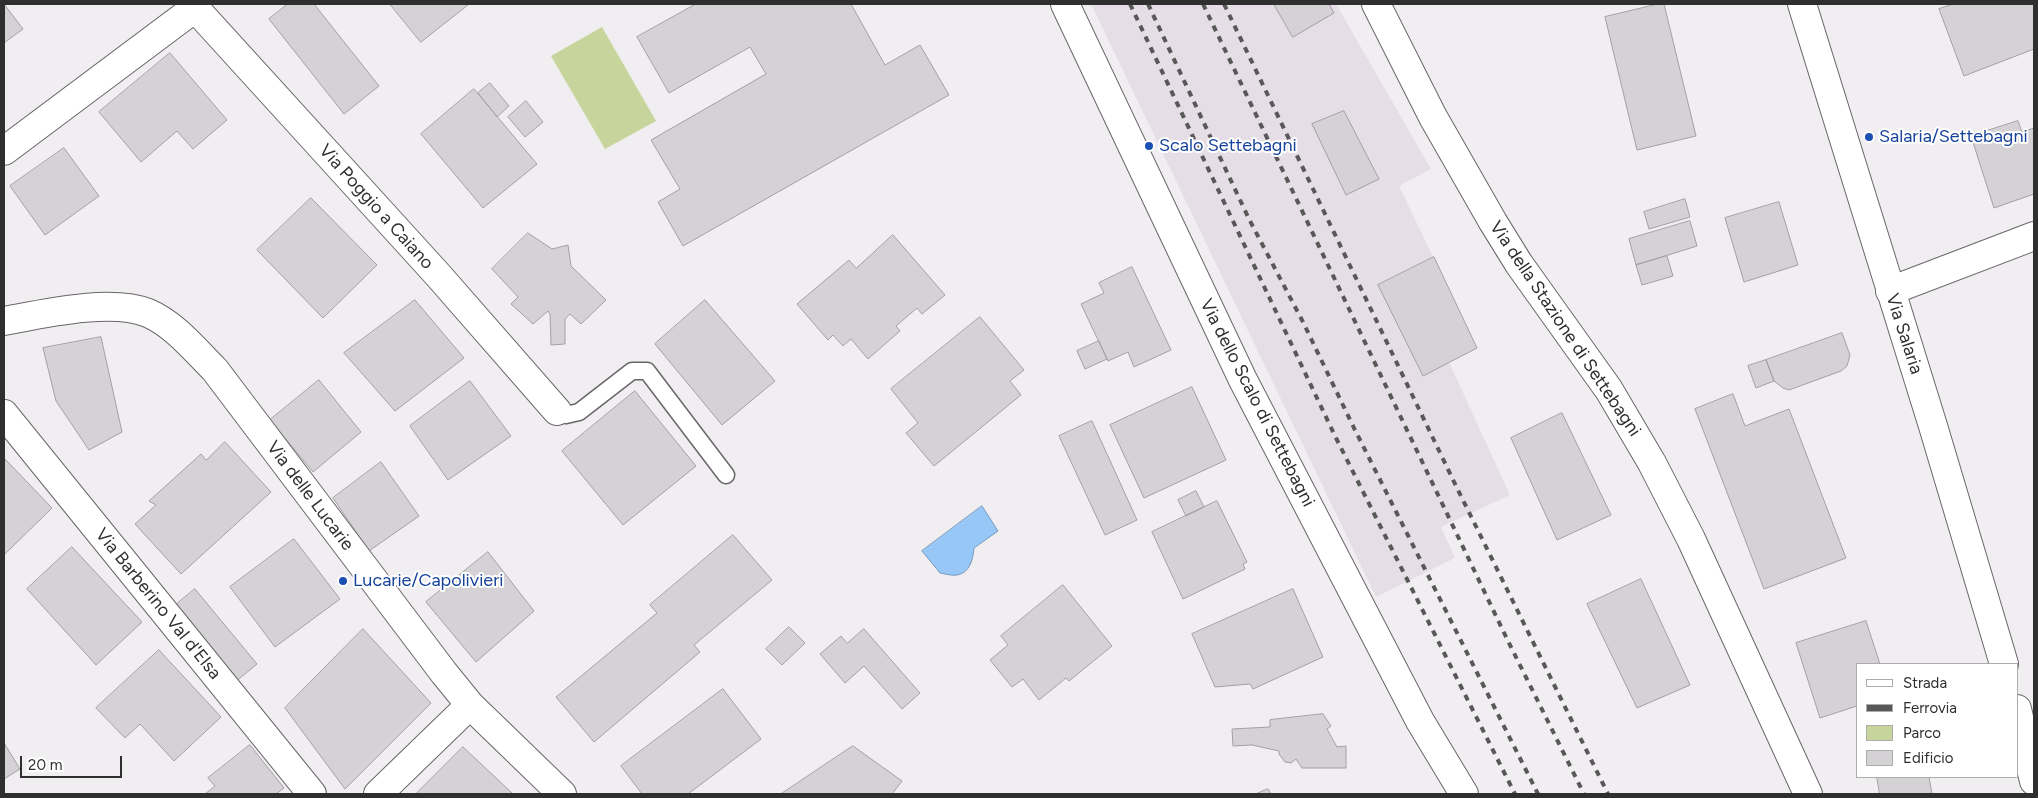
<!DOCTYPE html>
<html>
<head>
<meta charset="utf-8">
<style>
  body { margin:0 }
  #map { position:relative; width:2038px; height:798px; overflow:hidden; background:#f1eef1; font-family:Figtree,sans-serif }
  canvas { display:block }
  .frame { position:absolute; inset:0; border:5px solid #302f30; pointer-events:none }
  .legend { position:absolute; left:1856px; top:663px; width:162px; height:115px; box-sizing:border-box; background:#fff; border:1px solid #acacac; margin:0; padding:6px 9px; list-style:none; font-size:15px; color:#302f30 }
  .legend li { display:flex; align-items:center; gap:10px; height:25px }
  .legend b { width:25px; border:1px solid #acacac }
  .scale { position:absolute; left:20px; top:756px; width:102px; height:22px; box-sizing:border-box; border:2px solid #302f30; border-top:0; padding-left:6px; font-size:15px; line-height:18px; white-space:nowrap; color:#302f30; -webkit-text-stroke:4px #fff; paint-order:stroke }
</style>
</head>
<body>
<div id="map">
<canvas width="2038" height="798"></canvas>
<div class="frame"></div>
<ul class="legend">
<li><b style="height:6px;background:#fff"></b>Strada</li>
<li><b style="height:6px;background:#595859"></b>Ferrovia</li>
<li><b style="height:14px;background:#c7d59c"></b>Parco</li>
<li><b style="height:14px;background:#d5d2d5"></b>Edificio</li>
</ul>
<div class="scale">20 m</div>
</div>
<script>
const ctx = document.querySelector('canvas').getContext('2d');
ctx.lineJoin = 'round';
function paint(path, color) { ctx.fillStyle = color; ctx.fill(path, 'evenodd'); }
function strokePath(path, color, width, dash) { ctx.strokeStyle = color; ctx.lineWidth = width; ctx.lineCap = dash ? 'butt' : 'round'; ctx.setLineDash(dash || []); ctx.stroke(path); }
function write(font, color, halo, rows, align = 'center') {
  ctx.font = font + ' Figtree,sans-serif'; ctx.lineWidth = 4; ctx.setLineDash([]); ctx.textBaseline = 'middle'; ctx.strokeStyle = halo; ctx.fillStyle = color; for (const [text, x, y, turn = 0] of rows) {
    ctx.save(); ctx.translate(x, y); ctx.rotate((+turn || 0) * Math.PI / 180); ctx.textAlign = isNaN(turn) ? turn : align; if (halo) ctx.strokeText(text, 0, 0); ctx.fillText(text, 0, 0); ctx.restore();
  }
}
const built = new Path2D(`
  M1091,4H1336L1431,169L1399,186L1477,348L1449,362L1510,495L1441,527L1455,558L1376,597Z`);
const green = new Path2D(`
  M602,27L656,121L605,149L551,56Z`);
const water = new Path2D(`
  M982,506L998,531L974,548C973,559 970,573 957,575C953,576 945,574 940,573L922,551Z`);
const building = new Path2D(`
  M4,4L23,29L4,43Z
  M288,4H314L379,86L344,114L269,19Z
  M390,4H467L468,5L421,42Z
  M696,4H851L885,65L920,45L949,95L683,246L658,202L680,189L651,140L766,74L750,47L669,93L637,37Z
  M1274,4H1329L1334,13L1293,37Z
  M1658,4H1664L1696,136L1637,150L1605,17Z
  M1954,4H2034V49L1964,76L1939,9Z
  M170,53L227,120L193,149L177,131L141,162L99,112Z
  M490,83L509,106L497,117L478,93Z
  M474,89L537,164L483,208L421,134Z
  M526,101L543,122L525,137L508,117Z
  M1344,111L1379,179L1346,195L1312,124Z
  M2018,121L2022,132L2034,128V194L1994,208L1971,136Z
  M64,148L99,196L45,235L10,186Z
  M311,198L377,265L323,318L257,250Z
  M1685,199L1690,217L1649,229L1644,212Z
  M1779,202L1798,265L1744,282L1725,218Z
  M1690,221L1697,246L1636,265L1629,239Z
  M528,233L552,249L568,245L571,266L606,300L581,324L570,314L565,319V344L551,345L550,314L548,311L533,324L511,304L518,297L492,269Z
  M893,235L945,295L922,314L917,308L896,326L900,331L868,359L851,339L843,346L833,335L828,340L797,304L849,260L856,268Z
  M1667,256L1673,276L1642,285L1636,265Z
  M1434,257L1477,348L1423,376L1378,285Z
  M1132,267L1171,350L1134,367L1128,352L1108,361L1081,304L1104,293L1099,283Z
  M415,300L464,358L395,411L344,353Z
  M705,300L775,381L722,425L655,344Z
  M980,317L1024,370L1010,381L1021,395L934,466L906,433L918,423L891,389Z
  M1842,333L1850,355L1847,366L1841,371L1789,390L1783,388L1774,381L1766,360Z
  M101,337L122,432L89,450L56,401L43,348Z
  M1099,341L1107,359L1085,369L1077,351Z
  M1766,360L1774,381L1756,388L1748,366Z
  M319,380L361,432L313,472L270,420Z
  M470,381L511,436L448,480L410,426Z
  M1192,387L1226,460L1144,498L1110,425Z
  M635,391L696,466L623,525L562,451Z
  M1733,394L1745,426L1789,409L1846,558L1764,589L1695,409Z
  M1562,413L1611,515L1557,540L1511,438Z
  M1092,421L1137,520L1105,535L1059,436Z
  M225,442L271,492L181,574L135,524L156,505L149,501L201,454L206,460Z
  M4,458L52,508L4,555Z
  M381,462L419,516L369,551L333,498Z
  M1196,491L1204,507L1186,516L1178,500Z
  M1217,501L1247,562L1243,564L1245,569L1183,599L1152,532Z
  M733,535L772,580L694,645L700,652L594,742L556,697L657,613L650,605Z
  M294,539L340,599L275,647L230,587Z
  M72,547L142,622L96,665L27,589Z
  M488,552L534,611L476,662L426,602Z
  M1641,579L1690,685L1637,708L1587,604Z
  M1063,585L1112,646L1069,681L1066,678L1039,700L1023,679L1012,687L990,660L1008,645L1001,636Z
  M195,589L257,664L234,683L172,608Z
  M1293,589L1323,657L1253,689L1250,684L1215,687L1192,634Z
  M1866,621L1880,664H1857V706L1820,718L1796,643Z
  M789,627L805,643L782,665L766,649Z
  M363,629L431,703L345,789L285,708Z
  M864,629L920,693L902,709L864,666L845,683L820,654L841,636L847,643Z
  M159,650L221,717L174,761L140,724L125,738L96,708Z
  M723,689L761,739L688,794H642L621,766Z
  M1323,714L1331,726L1327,729L1337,747L1346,746V768H1302L1296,759L1291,763L1285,762L1279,754V751L1252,745L1233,746L1232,729L1270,727V720Z
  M4,743L20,769L4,779Z
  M250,745L284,788L276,794H205L215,786L208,778Z
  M853,746L902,781L892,794H781Z
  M463,747L513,794H416Z
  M1877,777H1929L1932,794H1880Z
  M1268,789L1271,794H1256Z`);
const lane = new Path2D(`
  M557,411L566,415L579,412L632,371H647L726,475`);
const street = new Path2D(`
  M1065,4L1243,380L1420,721L1464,794
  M1376,4L1433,117L1493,222L1519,264L1609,390L1652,463L1691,539L1808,794
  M4,151L195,8L438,275L557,411
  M1890,291L2034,236
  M4,321C42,314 111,298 148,313C174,324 195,350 215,370L444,673L470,705L562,794
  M4,414L312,794
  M378,794L470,705`);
const secondary = new Path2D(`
  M1802,4L1933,426L2004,664
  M2017,709L2034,781`);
const rail = new Path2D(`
  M1130,4L1335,436L1515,794
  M1148,4L1249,219L1303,322L1354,428L1538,794
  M1203,4L1508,641L1584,794
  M1224,4L1457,488L1608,794`);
const markers = [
  [1869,137,5,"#1a4fb4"],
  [1149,146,5,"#1a4fb4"],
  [343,581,5,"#1a4fb4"]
];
const transitNames = [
  ["Salaria/Settebagni",1879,137],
  ["Scalo Settebagni",1159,146],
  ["Lucarie/Capolivieri",353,581]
];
const streetNames = [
  ["Via Poggio a Caiano",376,207,48],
  ["Via della Stazione di Settebagni",1565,329,56],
  ["Via Salaria",1904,334,72],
  ["Via dello Scalo di Settebagni",1257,403,63],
  ["Via delle Lucarie",310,496,53],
  ["Via Barberino Val d'Elsa",158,604,51]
];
paint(built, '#e6dee6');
paint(green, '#c7d59c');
paint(water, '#97c7f6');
strokePath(water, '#7899bb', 1);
paint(building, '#d5d2d5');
strokePath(building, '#a2a0a2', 1);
strokePath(lane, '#696669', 19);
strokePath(street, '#696669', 30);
strokePath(secondary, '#696669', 30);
strokePath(lane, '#fff', 16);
strokePath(street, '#fff', 28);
strokePath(secondary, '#fff', 28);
strokePath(rail, '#595859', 4, [6, 6]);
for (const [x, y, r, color] of markers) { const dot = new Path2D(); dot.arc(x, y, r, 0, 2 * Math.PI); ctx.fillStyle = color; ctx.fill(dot); strokePath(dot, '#fff', 2); }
write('18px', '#164399', '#fff', transitNames, 'left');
write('18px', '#302f30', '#fff', streetNames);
</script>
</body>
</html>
